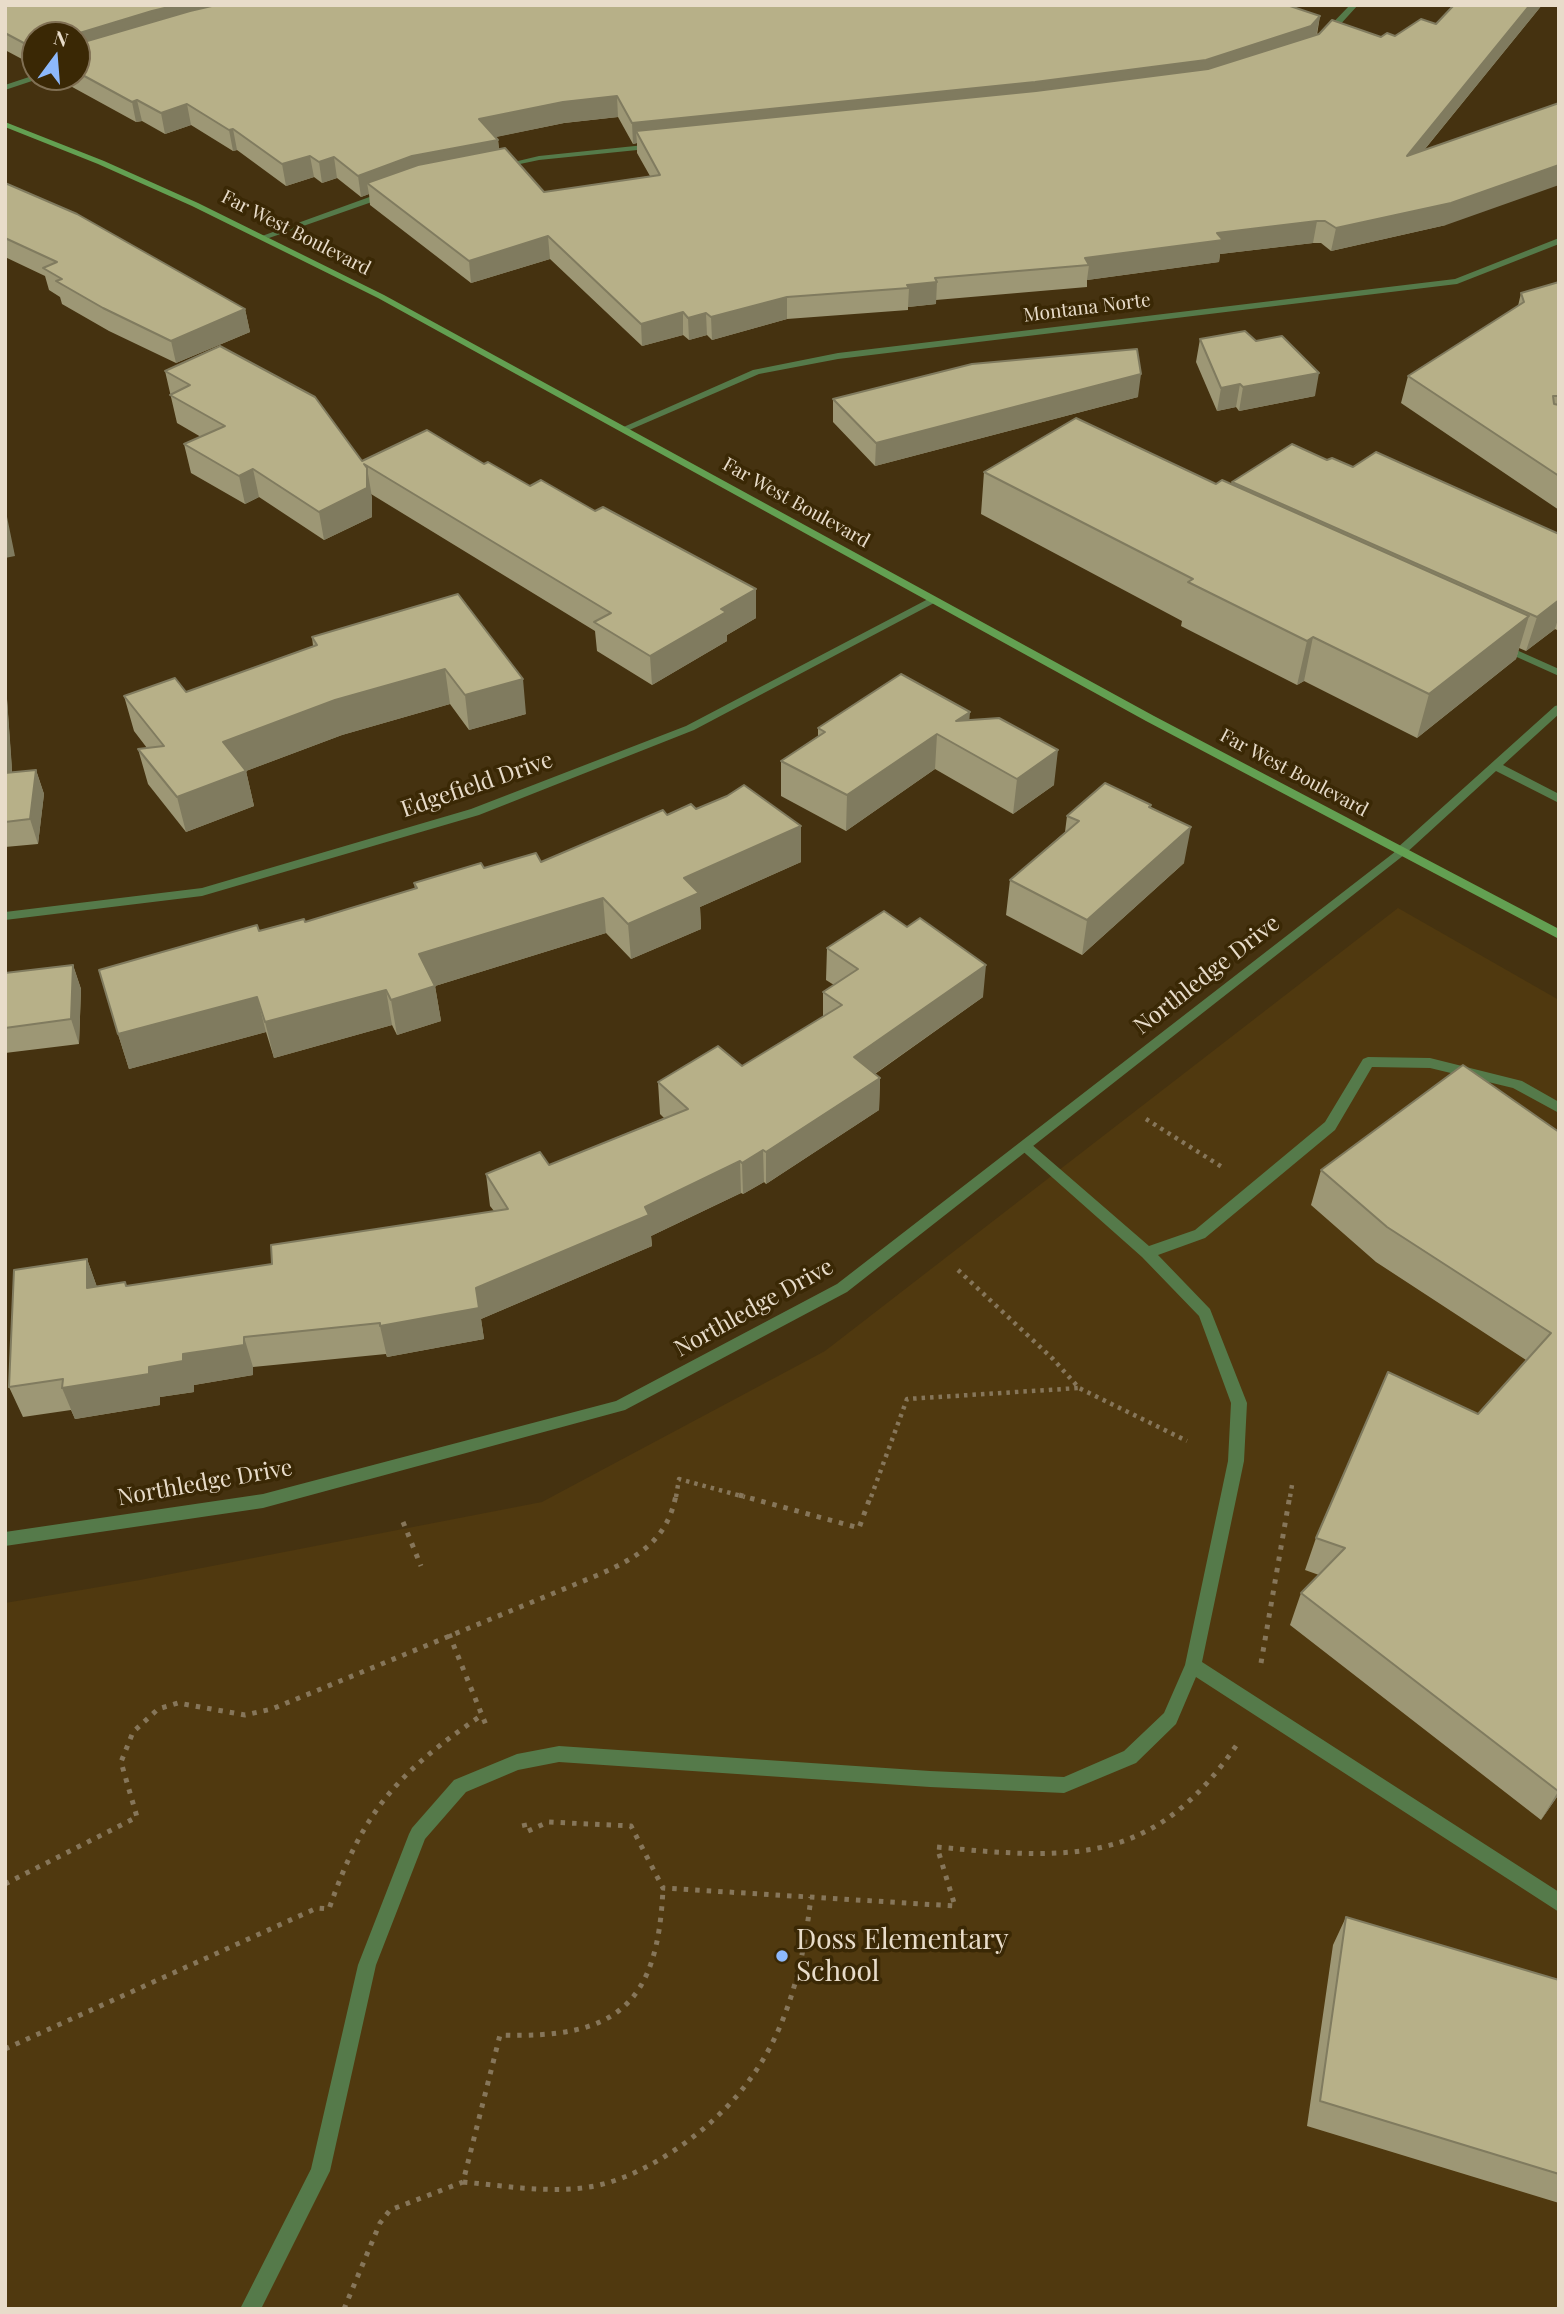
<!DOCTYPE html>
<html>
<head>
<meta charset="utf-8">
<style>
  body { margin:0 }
  #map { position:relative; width:1564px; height:2314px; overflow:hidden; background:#453210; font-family:"Playfair Display",serif }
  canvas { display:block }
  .frame { position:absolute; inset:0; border:7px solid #e8dcca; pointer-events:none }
  .north { position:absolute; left:21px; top:21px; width:70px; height:70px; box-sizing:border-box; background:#3a2805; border:2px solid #807054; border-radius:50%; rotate:16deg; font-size:19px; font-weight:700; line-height:28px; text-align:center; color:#e8dcca }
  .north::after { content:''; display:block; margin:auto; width:24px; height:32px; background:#8db9fc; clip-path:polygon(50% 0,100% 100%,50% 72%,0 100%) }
</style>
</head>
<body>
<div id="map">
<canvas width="1564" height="2314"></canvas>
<div class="frame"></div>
<div class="north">N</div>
</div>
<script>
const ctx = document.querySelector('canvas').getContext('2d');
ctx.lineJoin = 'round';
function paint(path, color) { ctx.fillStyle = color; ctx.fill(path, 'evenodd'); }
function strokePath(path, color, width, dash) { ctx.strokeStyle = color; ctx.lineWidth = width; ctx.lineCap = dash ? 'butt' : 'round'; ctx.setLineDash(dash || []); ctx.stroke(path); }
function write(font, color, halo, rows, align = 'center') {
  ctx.font = font + ' "Playfair Display",serif'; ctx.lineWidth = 7; ctx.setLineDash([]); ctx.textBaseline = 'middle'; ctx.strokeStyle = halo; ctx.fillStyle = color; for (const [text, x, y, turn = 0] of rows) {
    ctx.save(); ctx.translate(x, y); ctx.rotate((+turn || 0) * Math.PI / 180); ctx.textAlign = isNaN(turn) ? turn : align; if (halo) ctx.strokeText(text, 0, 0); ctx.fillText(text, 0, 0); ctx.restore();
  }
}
const built = new Path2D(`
  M1398,908L1559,1000V2309H5V1603L140,1580L542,1502L825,1351Z`);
const pathFar1 = new Path2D(`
  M1146,1119L1222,1167
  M958,1270L1053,1359L1079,1388L1187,1441
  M676,1497L679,1479L745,1497
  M871,1497L907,1399L1079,1388
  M1290,1497L1292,1485`);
const path = new Path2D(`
  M739,1495L859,1528L871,1495
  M403,1522L421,1566
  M449,1634L486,1725
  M1261,1663L1290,1495
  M524,1823L526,1832L548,1822L631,1826L663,1888L955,1906L937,1847C1074,1860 1156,1866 1240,1740
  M5,1884L137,1817L121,1762L133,1732L158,1709L178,1703L245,1715L272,1709L598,1575C638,1557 667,1541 676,1495
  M5,2049L317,1908L329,1909C363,1811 397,1773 482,1715
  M463,2182C506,2186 552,2194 595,2186C628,2179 658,2162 685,2143C772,2080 799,2000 811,1897
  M344,2309L380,2223L390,2210L463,2182L500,2035C616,2039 658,2006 663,1888`);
const lane = new Path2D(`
  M1503,644L1559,669V676L1499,649V645Z
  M1559,705V714L1503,765L1559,794V803L1496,771L1404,855H1396L1394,852L1396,849L1555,706Z
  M1368,1057L1430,1058L1522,1081L1559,1102V1113L1513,1088L1430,1068L1372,1067L1335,1130L1205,1238L1158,1255L1210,1309L1247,1403L1244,1461L1202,1662L1559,1892V1912L1196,1677L1176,1724L1136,1763L1064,1793L930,1787L559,1762L518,1770L466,1792L425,1839L376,1965L330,2171L261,2309H240L311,2169L358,1965L409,1834L412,1828L454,1780L517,1754L559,1746L930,1771L1064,1777L1124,1751L1164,1713L1185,1665L1228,1461L1231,1403L1199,1316L1142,1257L1018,1147L1025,1142L1030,1143L1149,1246L1195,1230L1325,1122L1363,1059Z`);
const street = new Path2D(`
  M1350,5H1358L1328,38H1322V34Z
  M35,75V77H39L38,79L5,90V85Z
  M654,144L658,146L657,148L539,160L501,168L497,166L539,156Z
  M386,191L389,192V196L269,238L262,236Z
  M1559,238V244L1457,284L838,359L759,374L627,431L619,429L753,370L838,353L1455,279Z
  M932,597L936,598V602L694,730L479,815L202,896L5,920V912L202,888L471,809L686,726Z
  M1400,848L1404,849L1406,852L1404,855L847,1292L625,1410L263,1508L5,1546V1532L263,1494L616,1401L837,1284Z`);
const secondary = new Path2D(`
  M5,122L104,161L198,203L384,295L1154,716L1559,929V939L1146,721L378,298L192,206L98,164L5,127Z`);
const wall = new Path2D(`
  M5,5L1320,16L1317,35L1381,37L1395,36L1436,24L1454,5H1542L1425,149L1446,225L1331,251L1321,243H1313L1220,254L1219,262L1087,280V287L936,300V304L908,307V310L787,319L712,340L707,335L689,340L683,335L642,346L550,259L471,283L370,205L369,194L361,197L337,178L322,183L314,177L286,186L237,150L233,151L191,125L165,134L142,121L136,122L54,77H77V35H35V66L5,50ZM618,117L633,144L637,143V153L650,176L544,192L499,149L498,140L495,137L564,123Z
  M5,183L245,309L250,332L176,363L109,331L62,304L60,297L49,290L45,276L5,257Z
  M1559,282V510L1401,403L1408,376L1518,306L1521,293Z
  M1200,339L1256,341L1315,396L1239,411L1236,407L1217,411L1196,362Z
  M165,371L362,461L484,464L756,618L727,635V641L652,685L597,651L595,631L371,494L372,517L324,540L259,497L245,504L191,473L184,444L201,437L177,423Z
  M1138,397L875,466L833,422V399Z
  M1327,460L1353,467L1559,534V631L1555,629L1526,651L1519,648L1516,659L1417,738L1304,681L1297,685L1181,626L1182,621L981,514L984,472L1231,485L1232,482Z
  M458,594L526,714L469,730L450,704L342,735L246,771L254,806L186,832L148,784L138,749L147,748L134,731L124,696L186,692L313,646L312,637Z
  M5,671L12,772L36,770L44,794L38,844L5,847Z
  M969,720L1054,785L1013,814L935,769L846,831L781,796V761L818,736V728Z
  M1151,805L1150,808L1184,863L1082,955L1006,915L1010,880L1065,832L1067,816Z
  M696,809L801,862L700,907L701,929L631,959L606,933L435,986L441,1021L397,1035L392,1025L274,1058L266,1032L129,1069L118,1034L259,931L305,922L415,889L414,883L484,868L541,862L667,815Z
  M827,948L983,997L875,1074L880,1078L879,1110L766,1184L764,1182L743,1194L741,1193L651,1236L652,1246L481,1319L484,1339L387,1357L386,1354L253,1367V1375L194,1385V1392L160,1397V1405L75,1419L71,1410L23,1417L9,1387L87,1259L97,1287L127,1286L272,1264L494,1211L490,1206L486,1174L549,1165L664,1118L660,1114L658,1082L742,1066L823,1017V992L834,985L826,980Z
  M73,965L81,989L79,1044L5,1053V973Z
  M1559,1132V1794L1541,1820L1290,1625L1301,1593L1319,1575L1305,1570L1316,1538L1478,1414L1526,1360L1376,1262L1311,1205L1321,1170Z
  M1346,1917L1559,1980V2203L1307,2126L1333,1945Z`);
const shadedWall = new Path2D(`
  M177,5H273L77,55V35H73L152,11Z
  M1530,5H1542L1402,177L1407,156Z
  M1320,16L1316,36L1203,80L636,131L637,143L633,144L632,123Z
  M617,96L618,117L564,123L482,140L479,119L563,102Z
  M137,100L142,121L136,122L132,102Z
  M187,104L191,125L165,134L161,113Z
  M233,129L237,150L233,151L229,130Z
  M498,140L500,161L367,183L369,194L361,197L358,176L412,156Z
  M310,156L314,177L286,186L282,164Z
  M334,157L337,178L322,183L319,162Z
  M1559,165V185L1446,225L1331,251L1336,228Z
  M1317,221L1313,243L1220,254L1219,262L1087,280L1089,265L1085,258L1217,233Z
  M548,236L550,259L471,283L469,261Z
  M937,282L936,304L908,307L909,288L907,285Z
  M787,297V319L712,340L711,317Z
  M245,309L250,332L176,363L171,341Z
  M683,312V335L642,346L641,324Z
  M706,313L707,335L689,340L688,318Z
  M1319,373L1315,396L1239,411L1243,387Z
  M1141,374L1138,397L875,466L876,443Z
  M1240,384L1236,407L1217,411L1221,388Z
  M367,468L372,497V517L324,540L319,512Z
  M253,469L259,497L245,504L239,476Z
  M5,507L15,556L5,558Z
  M756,589V618L727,635V641L652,685L650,656L721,609Z
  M1559,600V616L1555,629L1526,651L1537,617Z
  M1529,616L1516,659L1417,738L1429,694Z
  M1313,637L1304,681L1297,685L1307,641Z
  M445,669L450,704L342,735L246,771L254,806L186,832L177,797L223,742L335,700Z
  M5,671L12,768L9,797L5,786Z
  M523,679L526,714L469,730L465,695Z
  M970,712L967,747L956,721Z
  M937,734L935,769L846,831L847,795Z
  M1058,750L1054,785L1013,814L1017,779Z
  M36,770L44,794L38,844L30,819Z
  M801,826V862L700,907L701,929L631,959L628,924L684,878Z
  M1191,827L1184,863L1082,955L1087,920Z
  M603,898L606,933L435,986L441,1021L397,1035L391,1000L419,954Z
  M73,965L81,989L79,1044L71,1019Z
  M986,965L983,997L853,1089L854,1057Z
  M386,990L392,1025L274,1058L265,1022Z
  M257,997L266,1032L129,1069L118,1034Z
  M880,1078L879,1110L766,1184V1152Z
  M763,1150L764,1182L743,1194L742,1163Z
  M740,1161L741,1193L651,1236L652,1246L481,1319L484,1339L387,1357L380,1326L476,1288Z
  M87,1259L98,1290L87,1288Z
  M244,1337L253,1367V1375L194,1385V1392L160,1397V1405L75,1419L62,1388L149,1367L183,1354Z
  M1559,1790V1794L1541,1820Z`);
const building = new Path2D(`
  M5,5H177L152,11L73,35H35V49L5,33Z
  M216,5H1287L1320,16L1311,26L1206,60L1035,82L632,123L617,96L563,102L479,119L498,140L412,156L358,176L334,157L319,162L310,156L282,164L233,129L229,130L187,104L161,113L137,100L132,102L77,72V44L190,11Z
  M1454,5H1530L1407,156L1559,103V165L1451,203L1336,228L1325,221H1317L1217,233L1223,240L1085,258L1089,265L935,278L937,282L907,285L909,288L787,297L711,317L706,313L688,318L683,312L641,324L548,236L469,261L367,183L418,165L505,148L544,192L660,175L636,131L1036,91L1208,69L1319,34L1332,20L1381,37L1387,33L1395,36L1421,19L1436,24Z
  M5,183L77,214L245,309L171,341L103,308L56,281L62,279L43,268L57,262L5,238Z
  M1559,282V396H1553L1554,404L1559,405V476L1408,376L1524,302L1521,293Z
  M1245,331L1256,341L1282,336L1319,373L1243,387L1240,384L1221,388L1200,339Z
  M220,346L315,397L362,461L427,430L484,464L488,462L530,486L541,480L595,511L603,507L756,589L721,609L726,612L650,656L594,622L611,613L364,464L367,468V488L319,512L253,469L239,476L184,444L225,426L170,395L190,385L165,371Z
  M1137,349L1141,374L876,443L833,399L972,364Z
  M1076,418L1216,484L1222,480L1529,616L1429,694L1313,637L1307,641L1188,582L1193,579L984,472Z
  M1292,444L1327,460L1332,458L1353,467L1376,452L1559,534V600L1537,617L1232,482Z
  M5,519L8,532L5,533Z
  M458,594L523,679L465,695L445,669L335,700L223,742L246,771L177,797L138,749L164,746L124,696L175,678L186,692L317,645L312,637Z
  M901,674L970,712L956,721L999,718L1058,750L1017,779L937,734L847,795L781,761L825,732L818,728Z
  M36,770L30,819L5,822V773Z
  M1105,783L1151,805L1149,807L1191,827L1087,920L1010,880L1079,821L1067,816Z
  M744,785L801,826L684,878L699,893L628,924L603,898L419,954L435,986L391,1000L386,990L265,1022L257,997L118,1034L99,970L257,925L259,931L304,919L305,922L417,888L414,883L481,863L484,868L536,853L541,862L663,810L667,815L691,804L696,809L727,796Z
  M884,911L907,927L920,918L986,965L854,1057L880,1078L766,1152L763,1150L742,1163L740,1161L645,1207L649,1215L476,1288L479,1308L380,1326V1323L244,1337V1345L183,1354V1361L149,1367V1374L62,1388L63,1379L9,1387L14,1270L87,1259V1288L125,1282L126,1286L272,1264L271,1245L508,1209L486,1174L540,1152L549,1165L688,1109L658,1082L718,1046L742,1066L842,1005L823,992L858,969L827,948Z
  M73,965L71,1019L5,1028V973Z
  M1463,1065L1559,1132L1558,1791L1301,1593L1345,1548L1316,1538L1388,1372L1478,1414L1551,1333L1387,1227L1321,1170Z
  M1346,1917L1559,1980V2174L1320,2101Z`);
const markers = [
  [782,1956,7,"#8db9fc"]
];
const farStreetnames = [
  ["Far West Boulevard",296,233,27],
  ["Montana Norte",1087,308,-7],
  ["Far West Boulevard",796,503,29],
  ["Far West Boulevard",1294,773,28]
];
const streetNames = [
  ["Edgefield Drive",477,785,-19],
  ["Northledge Drive",1207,975,-38],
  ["Northledge Drive",754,1308,-29],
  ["Northledge Drive",205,1483,-10]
];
const nearPoinames = [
  ["Doss Elementary",796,1940],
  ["School",796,1972]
];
paint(built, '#50390f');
strokePath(pathFar1, '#86765a', 4.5, [3.5, 5]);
strokePath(path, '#86765a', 5, [4.5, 7]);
paint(lane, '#557a4a');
paint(street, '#557a4a');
paint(secondary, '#63a052');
paint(wall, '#9d9775');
paint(shadedWall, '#807b5f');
paint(building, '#b7b088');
strokePath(building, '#807b5f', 2);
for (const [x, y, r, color] of markers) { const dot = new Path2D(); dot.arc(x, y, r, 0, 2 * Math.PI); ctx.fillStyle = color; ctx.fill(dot); strokePath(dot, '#3a2805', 2.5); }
write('19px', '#e8dcca', '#3a2805', farStreetnames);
write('23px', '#e8dcca', '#3a2805', streetNames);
write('28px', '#e8dcca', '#3a2805', nearPoinames, 'left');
</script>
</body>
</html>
